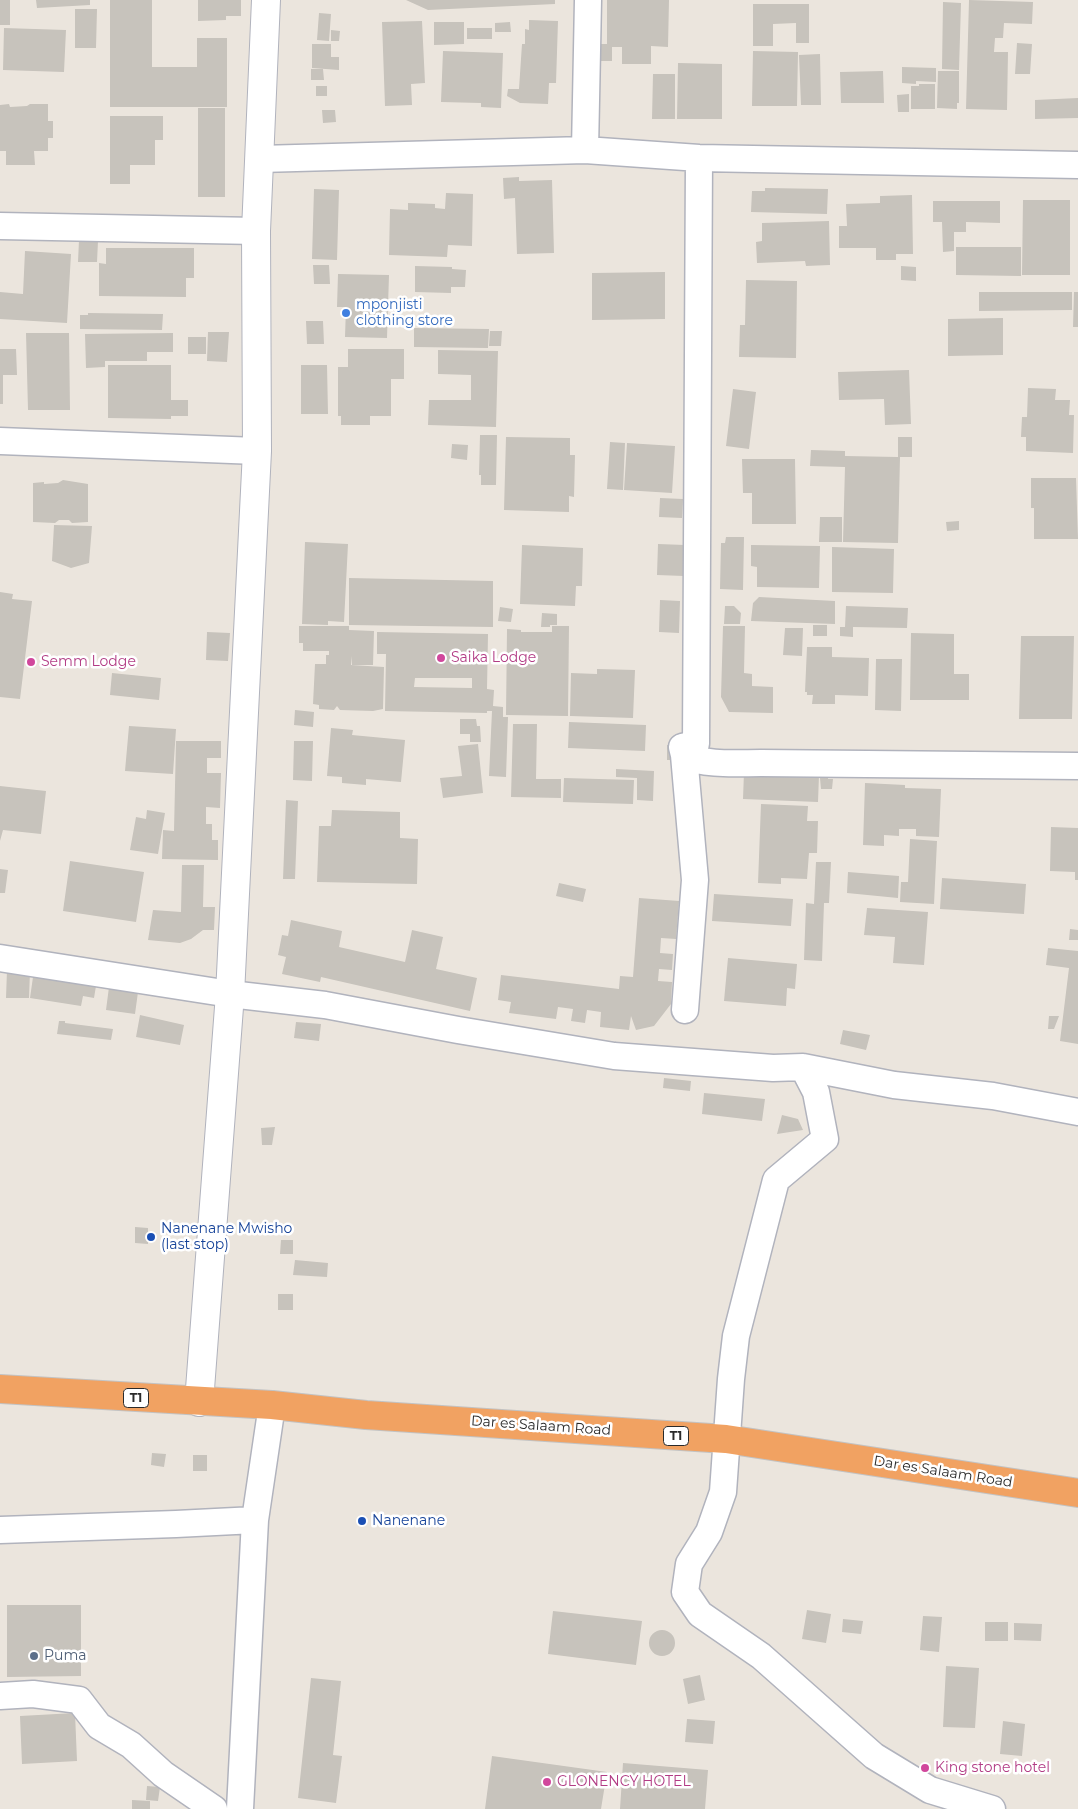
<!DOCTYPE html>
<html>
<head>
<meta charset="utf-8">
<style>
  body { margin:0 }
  canvas { display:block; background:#ebe5dd }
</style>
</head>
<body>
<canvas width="1078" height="1809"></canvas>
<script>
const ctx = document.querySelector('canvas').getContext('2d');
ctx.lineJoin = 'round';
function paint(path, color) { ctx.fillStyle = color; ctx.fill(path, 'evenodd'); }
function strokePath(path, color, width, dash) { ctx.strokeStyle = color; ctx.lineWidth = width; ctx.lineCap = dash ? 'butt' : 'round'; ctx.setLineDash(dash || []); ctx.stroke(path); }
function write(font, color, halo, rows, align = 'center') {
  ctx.font = font + ' Montserrat,sans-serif'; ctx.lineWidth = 5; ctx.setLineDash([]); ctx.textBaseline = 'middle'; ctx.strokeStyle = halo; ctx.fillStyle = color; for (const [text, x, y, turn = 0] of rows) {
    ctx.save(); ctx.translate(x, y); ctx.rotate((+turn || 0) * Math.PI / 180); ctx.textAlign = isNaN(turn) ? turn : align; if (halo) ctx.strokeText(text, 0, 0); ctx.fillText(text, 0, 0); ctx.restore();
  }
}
const building = new Path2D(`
  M0,0H10V25H0Z
  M36,0H90V5L37,8Z
  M110,0H152V67H197V38H227V107H110Z
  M198,0H241V16H226V20L198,21Z
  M406,0H555V4L428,10Z
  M607,0H669L668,47L651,46V64H622V47H612V61H599L600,44H607Z
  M969,0L1033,2L1032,24L1004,23L1003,38H995L994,52H1008L1007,110L966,109Z
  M943,2L961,3L959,70L942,69Z
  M753,4H809V43H796V23L773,24V46H753Z
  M75,9H97L96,48H75Z
  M319,13L331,14L329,41L317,40Z
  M529,20L558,21L556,83H549L548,104L520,103L507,96L508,89H519L522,44H525V29L529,30Z
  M422,21L425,83L411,84L412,105L385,106L382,22Z
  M434,22H464V44L434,45Z
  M510,22L511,32H495V23Z
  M4,28L66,30L64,72L3,70Z
  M467,28H492V39H467Z
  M331,30L340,31L339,41H331Z
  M1017,43L1032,44L1030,74H1015Z
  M312,44H331V57H339V70L312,68Z
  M443,51L503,53L501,108L481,107V103L441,102Z
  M753,51L798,52L797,106H752Z
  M820,54L821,105H801L799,55Z
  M678,63L722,64V119H677Z
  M902,67L936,68V82L916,81V84L902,83Z
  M311,69H323L324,80H311Z
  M883,71L884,103H841L840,72Z
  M938,71H959V103H957V109L937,108Z
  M653,74H675V119H652Z
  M919,84H935V109H911V86H919Z
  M316,86H327V96H316Z
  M909,94V112H898L897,95Z
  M1078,98V118L1035,119V100Z
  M9,104L10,107L27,106L30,104H48V121H53V138H48V151H34L35,165H6V151H0V105Z
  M198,108H225V197H198Z
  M322,110H335L336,122L323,123Z
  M110,116H163V140H155V165H130V184H110Z
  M519,177V181L552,180L554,253L517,254L515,198L504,199L503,178Z
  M765,188L828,189L827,214L751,212L752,191H765Z
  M314,189L339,190L337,260L312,259Z
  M446,193L473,194L472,246L448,245L447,257L389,255L390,209L408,210V203L435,204V208L445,209Z
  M912,195L913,254H896V260H876V248H839V226H847L846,204L880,203V196Z
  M1023,200H1070V275H1022Z
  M933,201H1000V223L966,222V232H954V251L943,252L942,222H933Z
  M829,221L830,265L806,266L805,261L757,263L756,242L762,241V223Z
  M79,240L98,241L97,262H78Z
  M956,247H1021V276L956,275Z
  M106,248H194V278H186V297L99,296V263L106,264Z
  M25,251L71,254L67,323L0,319V292L23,294Z
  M313,265H329L330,284H314Z
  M415,266L452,267V269L466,270L465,287H451V293L415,292Z
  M901,266L916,267V281L901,280Z
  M665,272V319L592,320V273Z
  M338,274L389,275L387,338L345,337L346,307H337Z
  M746,280L797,281L796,358L739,357L740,325H745Z
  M979,292H1072V310L979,311Z
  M1074,292H1078V327H1073Z
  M88,313L163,314L162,330L80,329V315H88Z
  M1003,318V355L948,356V319Z
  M306,321H323L324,344H307Z
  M414,328L489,329L488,348L414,347Z
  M490,331H502L501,346H489Z
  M208,332H229L227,362L207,361Z
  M26,333H69L70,410H28Z
  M173,333V352H147V361H105V367L86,368L85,334Z
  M188,337H206V354H188Z
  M0,349H16L17,375H3V404H0Z
  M348,349H404V379H391V416H370V425H341V416H338V367H348Z
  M438,350L498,351L496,427L428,425L429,400H471V375L438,374Z
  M108,365H171V400H188V416H171V419L108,418Z
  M301,365H327L328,414H301Z
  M909,370L911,424L885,425L884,399L839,400L838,372Z
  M1028,388L1056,389L1055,400H1070L1069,415H1074L1073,453L1026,451V437H1021L1022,417H1027Z
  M733,389L756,392L749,449L726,446Z
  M480,435H497L496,485H481V475H479Z
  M506,437L570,438V455H575L574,497L569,496V512L504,510Z
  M898,437H912V457H900L898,543L843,542L845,467L810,466L811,450L845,451V456L898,457Z
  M610,442L625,443L623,490L607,489Z
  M627,443L675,446L672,493L624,490Z
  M452,444L468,445L467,460L451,458Z
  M742,459H795L796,524H752V493H743Z
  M1031,478H1076L1078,539H1034V508H1031Z
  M63,480L88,484V522L72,523L69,520H59L55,523L33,522V483L44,482V484L58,483Z
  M660,498L683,499L682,518L659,517Z
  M820,517H842V542H819Z
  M959,521V530L947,531L946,522Z
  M54,525L92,526L89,563L71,568L52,561Z
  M726,537H744L743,590L720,589L721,543H725Z
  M305,542L348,544L344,622L328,621V625L302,624Z
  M658,544L685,545L684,576L657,575Z
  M522,545L583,548L582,586H576L575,606L520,604Z
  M751,545L820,546L819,588L757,587V567L751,566Z
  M832,547L894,549L893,593L832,592Z
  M349,578L493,581V627L349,625Z
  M0,592L13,594L12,599L32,601L20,699L0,697Z
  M759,597L835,601V624L751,621L753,603Z
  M660,600L680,601L679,633L659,632Z
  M725,606H734L741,613L740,624H724Z
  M846,606L908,608L907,628L853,627V637L840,636V627H845Z
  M500,607L513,609L511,622L498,621Z
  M542,613L557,614V625H550V627H541Z
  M813,625H827V636H813Z
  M299,626H349V630L374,631L373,665H352L351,656V665L384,667L383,709L373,711L340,710L337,706L334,710L319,709V705L313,704L315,664H326V655H329V651H303V643H299Z
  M552,626H569L568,716L506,715L507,629L521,630V632H552Z
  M723,626H745L744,673L752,674V686L773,687V713L729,712L721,697Z
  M785,628H803L802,656L783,655Z
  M207,632L230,633L228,661L206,660Z
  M377,632L488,634L487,689L494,690L493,706L503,707V717H508L506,777L489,776L492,711H487V713L385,711L386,654H377ZM415,678H472V688L414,687Z
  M911,633L954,634V674H969V700H910Z
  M1021,636H1074L1072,719H1019Z
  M807,647H832V657L869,658L868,696L835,695V704H812L813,695H807V692H805Z
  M876,659H902L901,711L875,710Z
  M597,669L635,670L633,718L570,716L571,673L597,674Z
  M112,673L161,678L159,700L110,695Z
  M295,710L314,712L313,727L294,725Z
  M460,719H476L477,726H480L481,742H470V734H460Z
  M569,722L646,725L645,751L568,748Z
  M513,724H537L536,779H561V798L511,797Z
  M129,726L176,729L173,774L125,771Z
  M331,728L353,730L352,735L405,740L401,782L366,779V785L342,783V777L327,776Z
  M176,741H221V758H207V773H221L220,808L206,807V824H212V840H218V860L162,859L163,830L174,831Z
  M294,741H313L312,781L293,780Z
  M478,744L483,793L443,798L440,778L462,776L458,746Z
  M667,745H680V760H667Z
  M616,769L654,771L653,801L637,800V778L616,777Z
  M744,772L819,775L818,802L743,799Z
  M828,777V779H833L832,789H821L820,778Z
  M564,778L634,780L633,804L563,802Z
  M865,783L905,785V788L941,789L939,837L916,836V829H899V836L884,835V846L863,845Z
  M0,786L46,791L41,834L3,830L0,841Z
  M286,800L298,801L295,879H283Z
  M761,804L808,806L807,821H818L817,853H809L807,879L781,878V884L758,883Z
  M147,810L165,813L158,854L130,850L136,817L146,819Z
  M332,810L400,812V838L418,839L417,884L317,882L319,826H331Z
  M1051,827L1078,828V880H1075V872L1050,871Z
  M910,839L937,841L934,904L900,902L901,882H908Z
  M70,861L144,872L136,922L63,911Z
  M816,862H831L829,903H824L822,961L804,960L806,903L814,904Z
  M182,865H204L203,907H215L214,930H203L191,939L180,943L148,940L153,910L181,912Z
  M0,869L8,870L5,893H0Z
  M848,872L899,876L898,898L847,893Z
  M942,878L1026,884L1024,914L940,909Z
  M559,883L586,889L583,902L556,896Z
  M714,894L793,899L791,926L712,921Z
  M639,898L679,901L676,939L661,938L660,953L673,954L672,970L659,969L658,981L672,982L671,1004L654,1026L636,1030L631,1016L629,1030L600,1027L601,1012L587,1010L585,1023L571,1021L573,1009L558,1007L556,1019L509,1013L511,1002L498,1000L501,975L619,989L620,976L633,977Z
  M867,908L928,912L924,965L893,963L895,937L864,935Z
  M291,920L342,931L339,947L405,962L412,930L443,937L436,969L477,978L470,1011L321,977L320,982L282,974L286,957L278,955L282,935L288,936Z
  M1070,929L1078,930V940H1069Z
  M1048,948L1078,951V1044L1060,1041L1069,968L1046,965Z
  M728,958L797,964L795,989L787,988L786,1006L724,1001Z
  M7,970L30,971L29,998H6Z
  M33,977L96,986L94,998L83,996L81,1006L30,998Z
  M109,987L138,992L135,1014L106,1010Z
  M140,1015L184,1025L180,1045L136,1037Z
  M1049,1016H1059L1054,1029H1048Z
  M59,1021H65V1023L113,1029L111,1040L57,1034Z
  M296,1022L321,1024L319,1041L294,1038Z
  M843,1030L870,1035L866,1050L840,1044Z
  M664,1078L691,1081L690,1091L663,1088Z
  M704,1093L765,1099L762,1121L702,1114Z
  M782,1115L798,1119L803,1130L777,1134Z
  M275,1127L272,1145H262L261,1128Z
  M135,1227L148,1228V1244L135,1243Z
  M281,1240H293V1254H280Z
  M295,1260L328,1263L327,1277L293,1275Z
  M278,1294H293V1310H278Z
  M152,1453L166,1454L164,1467L151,1465Z
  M193,1455H207V1471H193Z
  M7,1605H81V1676L7,1677Z
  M807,1610L831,1614L826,1643L802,1639Z
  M553,1611L642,1621L636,1665L548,1654Z
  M923,1616L942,1617L939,1652L920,1650Z
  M843,1619L863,1621L861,1634L842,1632Z
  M985,1622H1008V1641H985Z
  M1014,1623L1042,1624L1041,1641L1014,1640Z
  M649 1643a13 13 0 1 1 26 0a13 13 0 1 1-26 0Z
  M946,1666L979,1668L975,1728L943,1727Z
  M700,1675L705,1700L688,1704L683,1679Z
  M311,1678L341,1681L333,1755L342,1756L336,1803L298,1798Z
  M75,1713L77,1761L22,1764L20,1716Z
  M687,1719L715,1721L713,1744L685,1742Z
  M1003,1721L1025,1724L1022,1756L1000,1754Z
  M492,1756L607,1772L601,1809H485Z
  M623,1763L708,1770L705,1809H620Z
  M147,1786L160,1787L158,1801L146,1800Z
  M132,1800L150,1801V1809H132Z`);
const street = new Path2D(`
  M585,150L588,0
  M260,159L585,150L699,158L1078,165
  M0,226L256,231
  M0,441L257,451
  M684,755C706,766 737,763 761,763L1078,766
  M0,958L230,994L325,1005L458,1030L614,1056L773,1068L803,1067L816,1092L825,1139L776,1180L736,1336L731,1379L723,1492L709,1532L689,1564L685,1592L700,1614L761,1656L874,1756L930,1790L992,1809
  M685,1010L695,880L684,755L682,747L696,744L699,158
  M803,1067L894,1085L993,1096L1078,1112
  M0,1530L176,1524L255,1520
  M0,1696L33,1694L79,1700L99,1726L131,1745L163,1774L214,1809
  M240,1809L255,1520L272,1405`);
const secondary = new Path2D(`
  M199,1402L230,994L257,451L256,231L266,0`);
const highway = new Path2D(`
  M0,1389L272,1405L366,1415L726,1439L1078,1493`);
const markers = [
  [346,313,5,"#3f7fe0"],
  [441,658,5,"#d1479c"],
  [31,662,5,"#d1479c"],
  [151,1237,5,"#1a4fb4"],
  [362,1521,5,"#1a4fb4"],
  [34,1656,5,"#5c6f8a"],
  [925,1768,5,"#d1479c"],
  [547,1782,5,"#d1479c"]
];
const shields = [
  [136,1398,25],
  [676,1436,25]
];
const shieldNames = [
  ["T1",136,1398],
  ["T1",676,1436]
];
const shopNames = [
  ["mponjisti",356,305],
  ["clothing store",356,321]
];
const hotelNames = [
  ["Saika Lodge",451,658],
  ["Semm Lodge",41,662],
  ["King stone hotel",935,1768],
  ["GLONENCY HOTEL",557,1782]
];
const transitNames = [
  ["Nanenane Mwisho",161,1229],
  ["(last stop)",161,1245],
  ["Nanenane",372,1521]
];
const streetNames = [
  ["Dar es Salaam Road",541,1426,4],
  ["Dar es Salaam Road",943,1472,9]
];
const serviceNames = [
  ["Puma",44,1656]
];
paint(building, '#c7c3bc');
strokePath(street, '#b1b3bd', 29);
strokePath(secondary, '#b1b3bd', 30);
strokePath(highway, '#c3c3c3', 30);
strokePath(street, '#fff', 26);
strokePath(secondary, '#fff', 28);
strokePath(highway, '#f1a262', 28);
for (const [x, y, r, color] of markers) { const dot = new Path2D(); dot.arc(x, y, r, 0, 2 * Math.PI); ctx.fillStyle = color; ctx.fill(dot); strokePath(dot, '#fff', 2); }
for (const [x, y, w] of shields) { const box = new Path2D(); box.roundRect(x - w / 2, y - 9.5, w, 19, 4); ctx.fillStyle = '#fff'; ctx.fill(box); strokePath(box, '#2a2a2a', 1); }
write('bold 12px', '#2a2a2a', null, shieldNames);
write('14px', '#366cbe', '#fff', shopNames, 'left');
write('14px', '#b23c85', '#fff', hotelNames, 'left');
write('14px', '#164399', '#fff', transitNames, 'left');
write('14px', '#2a2a2a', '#fff', streetNames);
write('14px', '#4e5e75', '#fff', serviceNames, 'left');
</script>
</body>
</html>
